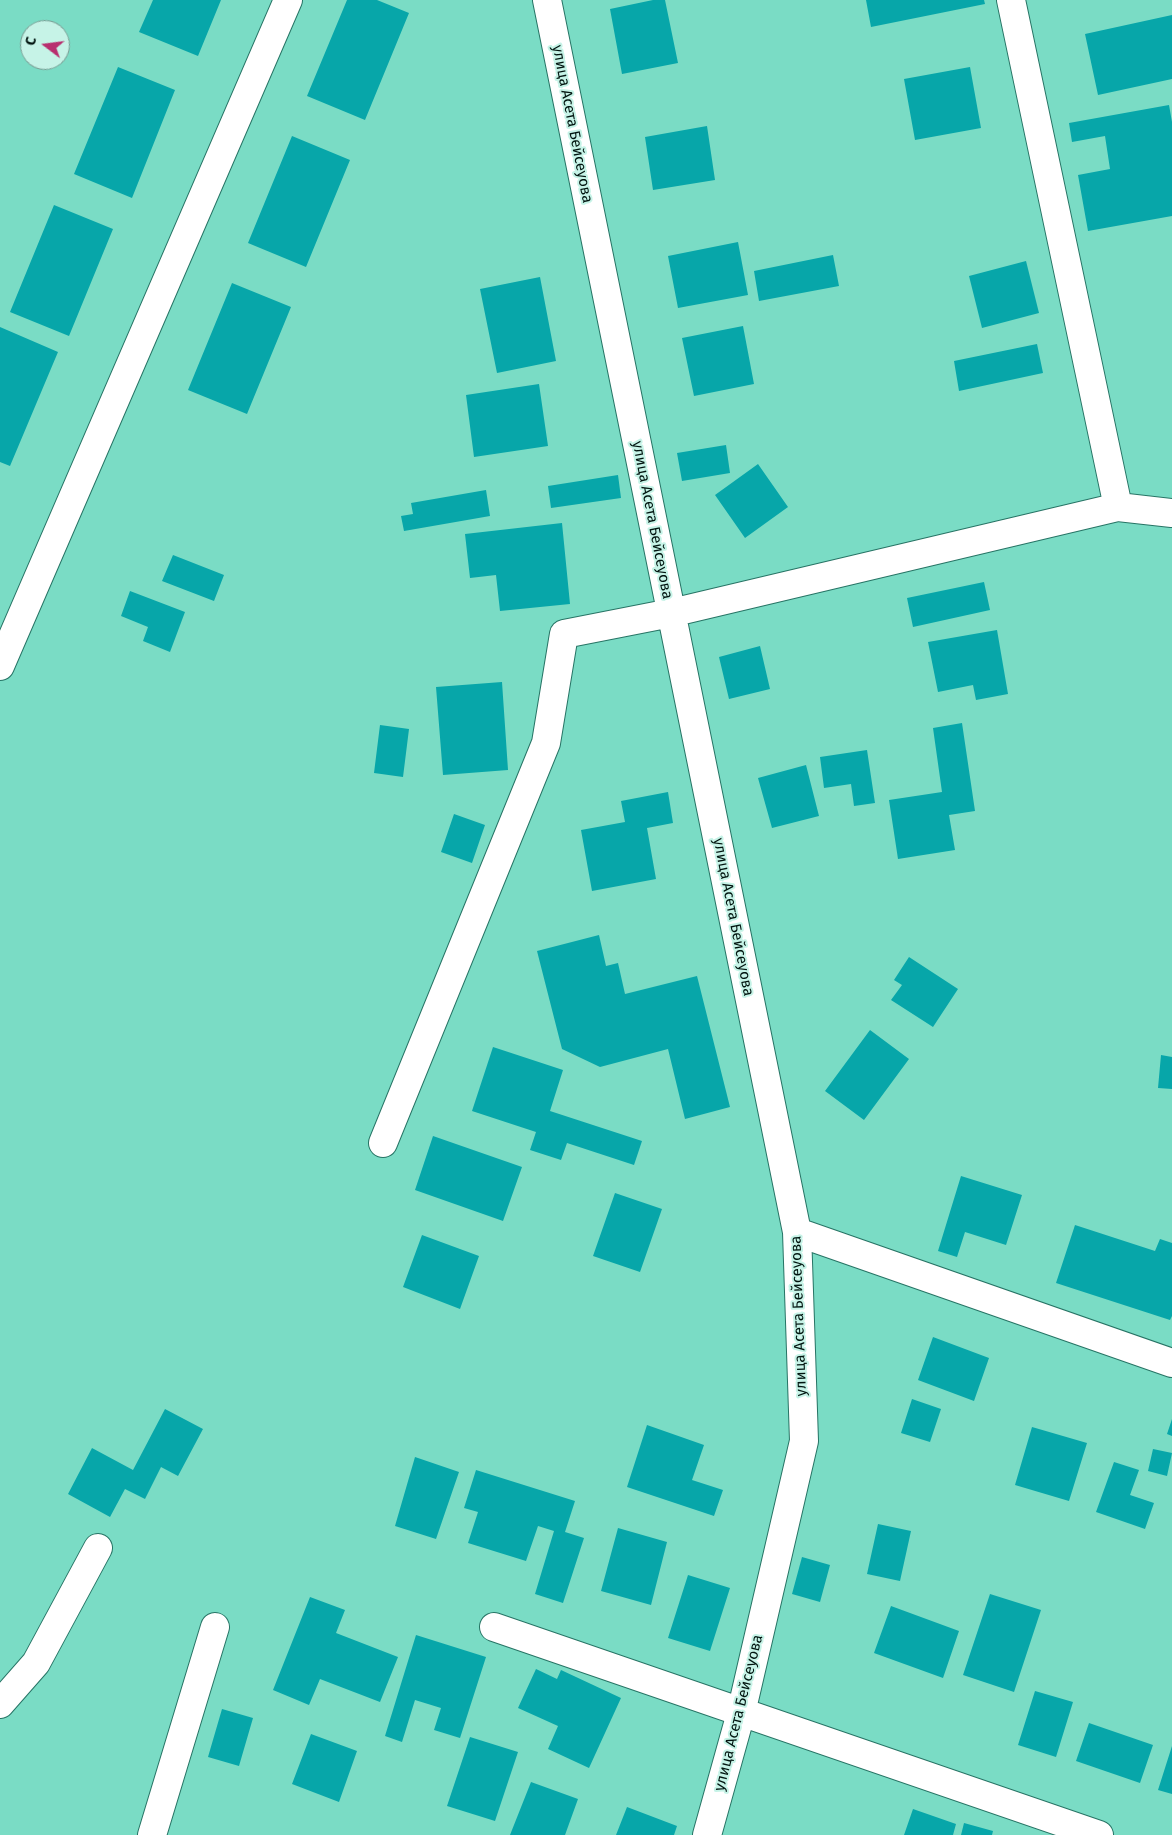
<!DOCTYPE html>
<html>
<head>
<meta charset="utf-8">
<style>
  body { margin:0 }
  #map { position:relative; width:1172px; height:1835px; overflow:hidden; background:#7adcc5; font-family:"Fira Sans",sans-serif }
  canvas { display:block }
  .north { position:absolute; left:20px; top:20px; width:50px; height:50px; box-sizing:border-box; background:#c6f3e7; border:1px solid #789a91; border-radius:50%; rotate:285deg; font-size:14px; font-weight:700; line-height:20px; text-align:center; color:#021510 }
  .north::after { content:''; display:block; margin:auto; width:18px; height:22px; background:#b82f6f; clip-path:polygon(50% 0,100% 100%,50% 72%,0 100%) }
</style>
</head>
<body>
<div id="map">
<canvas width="1172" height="1835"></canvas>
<div class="north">С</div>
</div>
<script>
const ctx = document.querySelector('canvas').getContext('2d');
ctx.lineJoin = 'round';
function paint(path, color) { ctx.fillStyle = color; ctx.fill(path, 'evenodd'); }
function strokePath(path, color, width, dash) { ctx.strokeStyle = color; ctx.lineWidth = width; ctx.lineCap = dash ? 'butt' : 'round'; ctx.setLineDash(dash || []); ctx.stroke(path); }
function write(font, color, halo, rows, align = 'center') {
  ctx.font = font + ' "Fira Sans",sans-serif'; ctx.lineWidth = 4; ctx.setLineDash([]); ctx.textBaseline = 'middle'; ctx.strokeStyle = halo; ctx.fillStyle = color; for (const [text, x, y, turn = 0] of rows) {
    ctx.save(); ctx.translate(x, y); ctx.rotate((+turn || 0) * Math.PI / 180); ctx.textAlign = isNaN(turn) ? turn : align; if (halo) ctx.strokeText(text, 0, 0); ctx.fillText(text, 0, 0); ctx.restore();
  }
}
const building = new Path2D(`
  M153,0H221L198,56L139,32Z
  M347,0H377L409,13L365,120L307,96Z
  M653,0H665L678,63L622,74L610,9Z
  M866,0H984L985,4L871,27Z
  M1172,15V79L1098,95L1085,34Z
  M118,67L175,90L132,198L74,174Z
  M970,67L981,128L915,140L904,79Z
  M1169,105L1172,122V216L1088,231L1078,175L1110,169L1105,136L1072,142L1069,123Z
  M707,126L715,180L653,190L645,137Z
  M292,136L350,160L306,267L248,243Z
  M54,205L113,229L69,336L10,312Z
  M738,242L748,295L678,308L668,256Z
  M833,255L839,286L759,301L754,271Z
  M1026,261L1039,313L982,328L969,276Z
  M540,277L556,361L497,373L480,289Z
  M232,283L291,307L247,414L188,390Z
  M743,326L754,384L694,396L682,338Z
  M0,327L58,352L10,466L0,462Z
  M1037,344L1043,373L959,391L954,361Z
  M539,384L548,446L474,457L466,395Z
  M726,445L730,473L682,481L677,453Z
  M758,464L788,507L745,538L715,495Z
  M618,475L621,498L551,508L548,486Z
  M486,490L490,516L404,531L401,516L413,514L411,503Z
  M562,523L570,604L500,611L496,575L470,578L465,534Z
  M173,555L224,575L214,601L162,581Z
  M984,582L990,610L913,627L907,598Z
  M130,591L185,612L170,652L143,641L148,627L121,616Z
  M997,630L1008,694L976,700L973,685L938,692L928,642Z
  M760,646L770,689L729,699L719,657Z
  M502,682L508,770L443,775L436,687Z
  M962,723L975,811L949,815L955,850L898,859L889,800L942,792L933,728Z
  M380,725L409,729L403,777L374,773Z
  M867,750L875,803L854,806L851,784L824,788L820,757Z
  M806,765L819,816L772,828L758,778Z
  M668,792L673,823L647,828L656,879L592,891L581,830L625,822L621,801Z
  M454,814L485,825L472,863L441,852Z
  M599,935L606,966L618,963L625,994L697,976L730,1107L685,1119L668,1049L600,1067L562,1049L537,951Z
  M909,957L958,989L933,1027L891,1000L902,985L894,980Z
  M870,1030L909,1059L864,1120L825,1091Z
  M493,1047L563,1070L550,1111L642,1141L634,1165L567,1143L561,1160L530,1150L536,1132L472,1111Z
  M1161,1055L1172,1057V1089L1158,1088Z
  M433,1136L522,1167L503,1221L415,1190Z
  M961,1176L1022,1195L1006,1245L965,1232L957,1257L938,1251Z
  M615,1193L662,1209L640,1272L593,1256Z
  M1075,1225L1155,1251L1160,1239L1172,1243V1316L1170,1320L1056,1283Z
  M422,1235L479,1256L460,1309L403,1287Z
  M933,1337L989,1358L974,1401L918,1380Z
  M912,1399L941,1409L930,1442L901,1433Z
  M165,1409L203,1429L178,1476L161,1467L145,1499L125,1489L110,1517L68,1494L92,1448L133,1470Z
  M1172,1419V1436L1167,1434Z
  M647,1425L704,1445L692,1480L723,1490L714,1516L627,1487Z
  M1032,1427L1087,1443L1069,1501L1015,1485Z
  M1153,1449L1172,1453L1167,1476L1148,1471Z
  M415,1457L459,1472L436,1539L395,1526Z
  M1114,1462L1139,1470L1130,1495L1154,1503L1145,1529L1096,1512Z
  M476,1470L575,1501L565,1532L584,1538L563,1603L535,1594L554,1531L538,1526L526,1561L468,1543L478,1512L464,1508Z
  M878,1524L911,1531L900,1581L867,1574Z
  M618,1528L667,1542L651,1605L601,1591Z
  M802,1557L830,1565L820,1602L792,1594Z
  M688,1575L730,1588L710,1651L668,1638Z
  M990,1594L1041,1610L1014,1692L963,1675Z
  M310,1597L345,1610L336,1633L398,1657L380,1702L320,1679L309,1705L273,1690Z
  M891,1606L959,1631L943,1678L874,1653Z
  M416,1635L486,1657L460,1738L434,1730L441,1708L415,1700L402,1742L385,1736Z
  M536,1669L557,1679L561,1670L621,1698L589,1768L548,1749L558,1726L518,1708Z
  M1035,1691L1073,1702L1056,1757L1018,1745Z
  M222,1709L253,1718L239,1766L208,1757Z
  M1089,1723L1153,1745L1140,1783L1076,1761Z
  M311,1734L357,1751L339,1802L292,1784Z
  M470,1737L518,1752L495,1821L447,1806Z
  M1172,1746V1794L1158,1790Z
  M531,1782L578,1799L565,1835H510Z
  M627,1807L677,1826L674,1835H616Z
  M913,1809L956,1824L953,1835H904Z
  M964,1823L993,1831L992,1835H961Z`);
const minor = new Path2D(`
  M547,0L797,1232L804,1441L741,1713L707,1835
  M1118,507L1172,513
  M0,666L288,0
  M383,1143L546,743L564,634L671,613L1118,507L1011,0
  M797,1232L1172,1363
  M494,1627L1099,1835
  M0,1704L36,1663L98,1548
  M152,1835L215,1627`);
const streetNames = [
  ["улица Асета Бейсеуова",572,124,79],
  ["улица Асета Бейсеуова",652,520,79],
  ["улица Асета Бейсеуова",733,917,79],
  ["улица Асета Бейсеуова",799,1316,-92],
  ["улица Асета Бейсеуова",739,1713,-76]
];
paint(building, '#07a6a9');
strokePath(minor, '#277465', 30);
strokePath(minor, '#fff', 28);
write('15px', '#021510', '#c6f3e7', streetNames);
</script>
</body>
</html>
